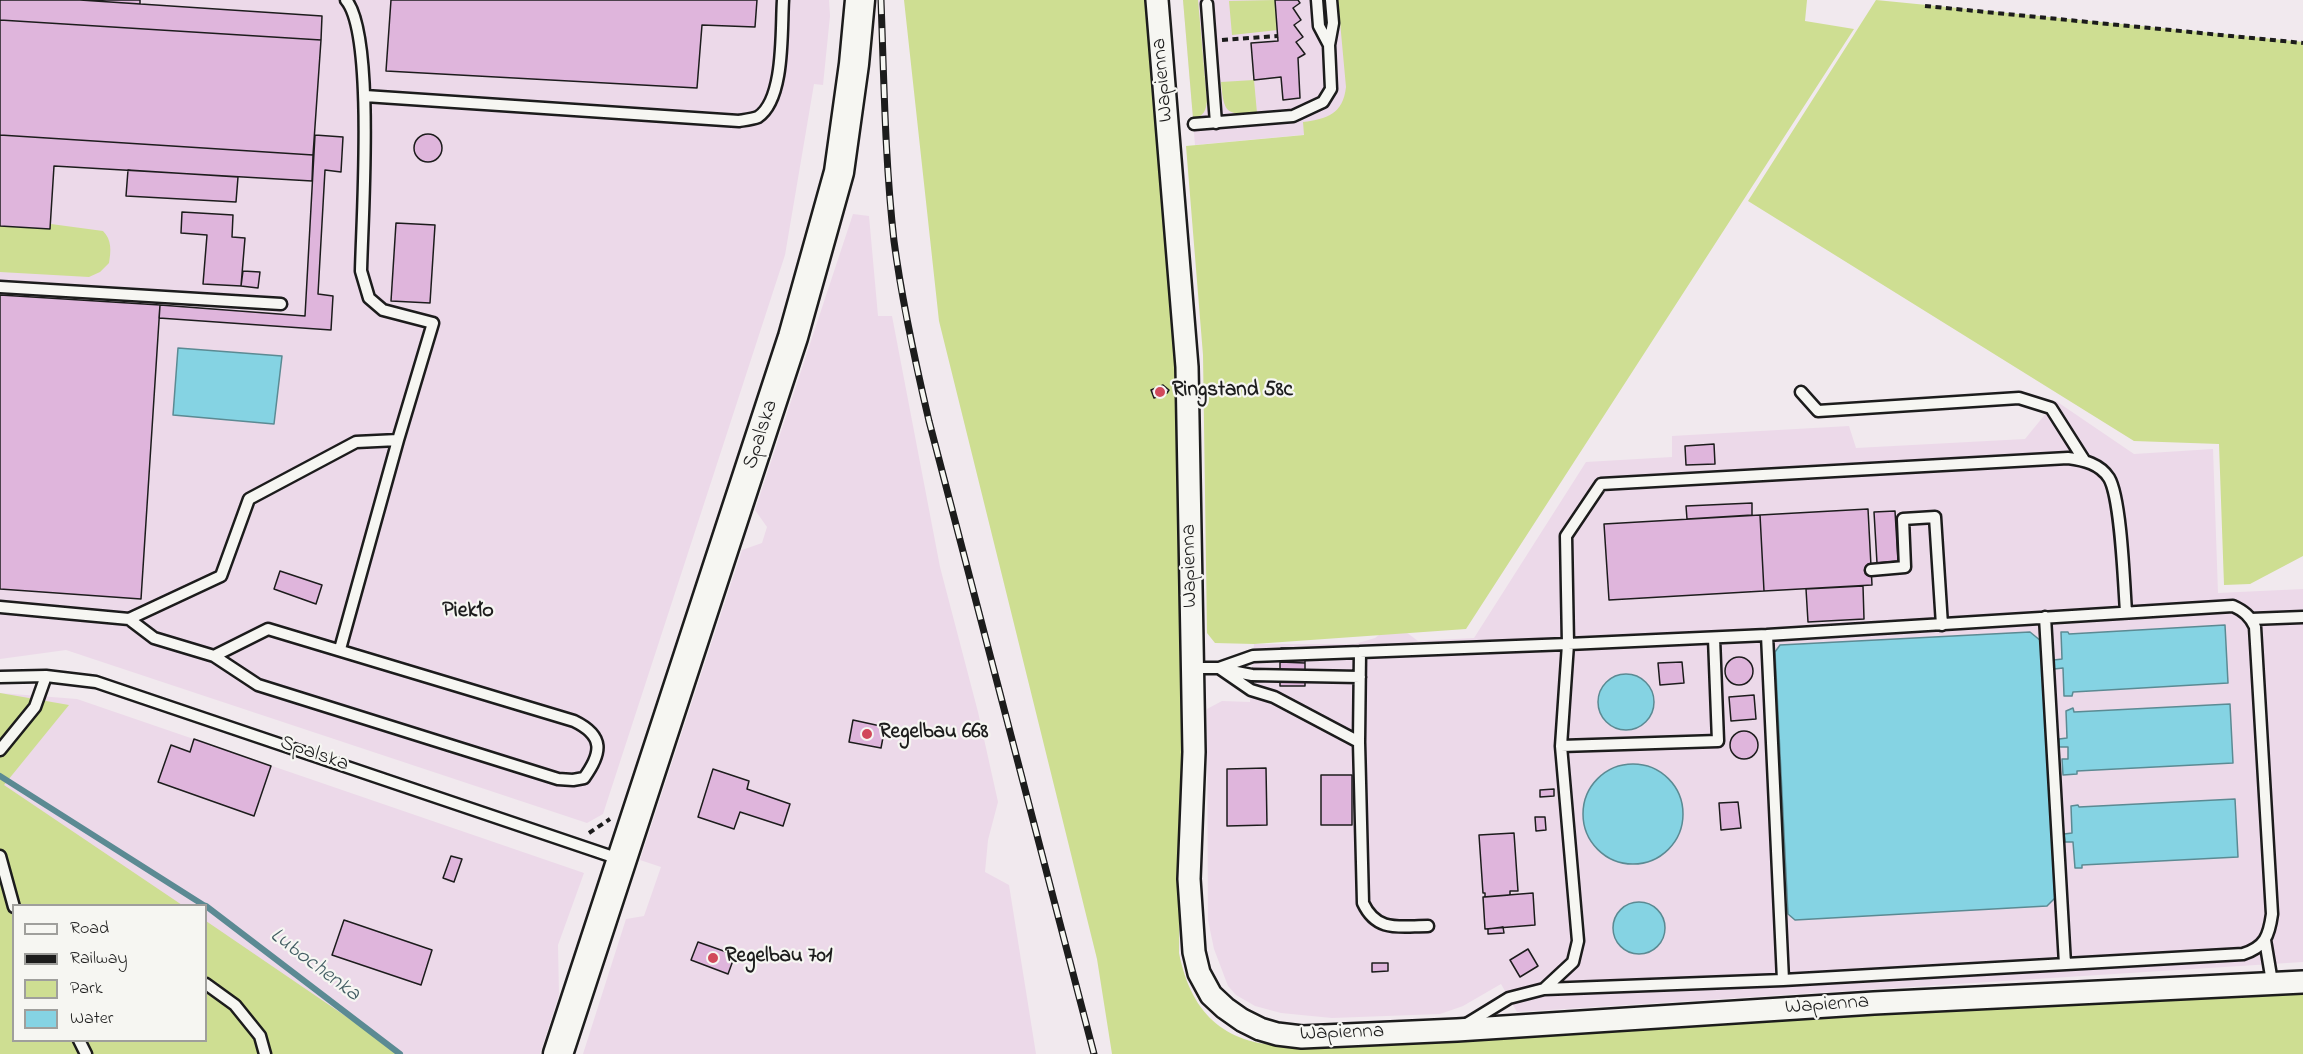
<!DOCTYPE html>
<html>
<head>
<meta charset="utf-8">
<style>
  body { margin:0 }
  #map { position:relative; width:2303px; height:1054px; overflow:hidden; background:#f1e9ee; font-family:"Indie Flower",sans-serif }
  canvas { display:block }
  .legend { position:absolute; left:12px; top:904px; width:195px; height:138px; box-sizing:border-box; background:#f6f6f2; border:2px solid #9f9f9c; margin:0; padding:8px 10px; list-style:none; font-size:18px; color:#1c1c1c }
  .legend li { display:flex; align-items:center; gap:12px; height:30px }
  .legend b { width:30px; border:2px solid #9f9f9c }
</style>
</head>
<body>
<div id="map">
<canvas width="2303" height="1054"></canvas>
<ul class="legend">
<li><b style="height:8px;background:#f6f6f2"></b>Road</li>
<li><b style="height:8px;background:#1c1c1c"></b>Railway</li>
<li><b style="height:16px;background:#cede92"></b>Park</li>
<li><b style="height:16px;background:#85d3e3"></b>Water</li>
</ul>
</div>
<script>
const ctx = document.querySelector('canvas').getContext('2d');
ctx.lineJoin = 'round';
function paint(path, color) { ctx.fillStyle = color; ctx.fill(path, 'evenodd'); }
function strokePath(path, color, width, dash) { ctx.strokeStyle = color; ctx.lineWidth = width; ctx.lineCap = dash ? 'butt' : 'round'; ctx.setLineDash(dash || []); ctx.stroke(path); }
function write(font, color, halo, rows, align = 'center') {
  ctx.font = font + ' "Indie Flower",sans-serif'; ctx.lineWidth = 4.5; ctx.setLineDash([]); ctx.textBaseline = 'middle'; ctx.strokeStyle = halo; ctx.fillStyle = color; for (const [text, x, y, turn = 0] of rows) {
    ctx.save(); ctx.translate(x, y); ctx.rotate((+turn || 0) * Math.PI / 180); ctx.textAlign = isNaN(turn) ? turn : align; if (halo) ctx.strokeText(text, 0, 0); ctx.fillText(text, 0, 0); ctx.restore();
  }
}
const built = new Path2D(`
  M0,0H829L830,16L823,85L814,84L785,255L603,814L587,823L66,650L0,659Z
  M1183,0H1354L1365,129L1195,145Z
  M853,214L869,216L878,316H892L940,567L978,712L998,802L988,840L985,872L1009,885L1036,1054H583L626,919L644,916L661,867L640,860L742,550L762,543L767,527L755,510Z
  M2056,401L2134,454L2213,449L2218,593L2303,589V962L1517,1012L1501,984L1463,1006L1440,1014L1332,1018L1281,1013L1255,1006L1236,995L1228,986L1214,949L1208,920L1207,709L1222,701L1250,702L1254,644H1355L1375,638L1394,623L1418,641L1474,638L1586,462L1672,457V436L1849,426L1856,448L2025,439Z
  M0,693L77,699L584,873L558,945L559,995L540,1054H0ZM14,906H206V1040H14Z`);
const green = new Path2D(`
  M904,0H1147L1175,341L1178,405L1182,683L1179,953C1192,1018 1229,1047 1295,1046L2303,990V1054H1112L1097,959L939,321Z
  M1183,0H1198L1207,101C1206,110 1204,117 1193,118Z
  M1275,0L1278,30L1232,35L1229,1Z
  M1338,0H1807L1805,21L1854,29L1466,629L1254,644L1215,643L1207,633L1203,355L1186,146L1304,135L1303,122C1327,119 1343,114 1346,87Z
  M1876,0L2303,42V556L2250,584L2224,585L2219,444L2134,441L1748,201Z
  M1254,80L1257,113C1226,115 1224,114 1221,82Z
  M51,224L103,231C112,240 111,251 109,263L100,272L89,277L0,272V226L50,229Z
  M0,693L69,705L4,785L182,905L14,906V1040H206V921L401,1054H0Z`);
const water = new Path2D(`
  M178,348L282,356L274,424L173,415Z
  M2225,625L2228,683L2073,692L2072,696H2064L2063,668L2054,669V660L2062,659L2061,632H2068L2069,634Z
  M2030,632L2041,641L2055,898L2047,906L1795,920L1788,914L1775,652L1780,645Z
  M1598 702a28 28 0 1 1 56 0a28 28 0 1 1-56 0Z
  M2230,704L2233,763L2077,771V774L2063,775L2062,759H2068V747H2059V739L2067,738L2066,711L2073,708L2074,712Z
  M1583 814a50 50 0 1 1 100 0a50 50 0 1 1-100 0Z
  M2235,799L2238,857L2082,865V868H2075L2073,842H2065L2064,834L2072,833L2071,806L2078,805L2079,807Z
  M1613 928a26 26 0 1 1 52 0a26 26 0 1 1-52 0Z`);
const stream = new Path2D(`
  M0,776L205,906
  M206,906L400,1054`);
const building = new Path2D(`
  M0,0H80L322,16L321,40L0,20Z
  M80,0H140V4Z
  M391,0H757L755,27L702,25L697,88L386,71Z
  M1275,0H1298L1300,3L1293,8L1301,20L1294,25L1303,37L1296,42L1305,54L1298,58L1300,98L1283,100L1281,77L1254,80L1251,43L1278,41Z
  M0,20L321,40L313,155L0,135Z
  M414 148a14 14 0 1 1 28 0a14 14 0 1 1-28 0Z
  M0,135L313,155L312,181L54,166L50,229L0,226Z
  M315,135L343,137L341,172L325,170L318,294L333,296L331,330L159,318L160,305L305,316Z
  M128,170L238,177L236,202L126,196Z
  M182,212L233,215L232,237L245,238L241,286L203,284L207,235L181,233Z
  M396,223L435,225L430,303L391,301Z
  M243,271L260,272L258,288L241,286Z
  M0,295L160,305L141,599L0,589Z
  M1163,385L1169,390L1167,393L1154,398L1151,390Z
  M1714,444L1715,464L1686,465L1685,446Z
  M1752,503V515L1687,519L1686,506Z
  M1868,509L1872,585L1764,591L1760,515Z
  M1895,511L1898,561L1877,563L1874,512Z
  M1760,515L1764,591L1609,600L1604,524Z
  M280,571L322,585L316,604L274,589Z
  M1863,586L1864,619L1808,622L1806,589Z
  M1281,648H1305V663L1280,662Z
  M1725 671a14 14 0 1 1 28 0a14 14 0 1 1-28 0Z
  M1280,662L1305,663V672L1280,671Z
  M1682,662L1684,683L1660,685L1658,663Z
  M1280,671L1305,672V686H1280Z
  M1754,695L1756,719L1731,721L1729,697Z
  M853,720L885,727L881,748L849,742Z
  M1730 745a14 14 0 1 1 28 0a14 14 0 1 1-28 0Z
  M194,739L271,766L254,816L158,782L171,745L190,752Z
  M1266,768L1267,825L1227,826V769Z
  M713,769L749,781L747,789L790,804L783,826L740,812L734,829L698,817Z
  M1321,775H1352V825H1321Z
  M1554,789V796L1540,797V790Z
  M1738,802L1741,828L1721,830L1719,803Z
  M1535,817H1545L1546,830L1536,831Z
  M1514,833L1518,891H1510V895L1485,897V893H1483L1479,835Z
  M451,856L462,859L454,882L443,878Z
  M1533,893L1535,925L1485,929L1483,897Z
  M344,920L432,950L421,985L332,955Z
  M1503,927L1504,933L1488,934V929Z
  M698,942L735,955L728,974L691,960Z
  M1528,949L1538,966L1520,977L1510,960Z
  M1372,963H1388V971L1372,972Z`);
const path = new Path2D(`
  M1925,6L2303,43
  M1222,40L1278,36
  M589,833L610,819`);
const lane = new Path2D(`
  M1317,0L1319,26L1329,45
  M1207,4L1216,123
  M365,96L739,121C745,120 753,119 758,117C785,99 781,30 783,0
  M1194,124L1293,116L1323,102L1331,89L1329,45L1333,23L1331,0
  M0,287L281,304
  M1801,392L1818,411L2019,398L2051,408L2084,460
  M1871,570L1905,567L1903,519L1935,517L1942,625
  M0,607L129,619L154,638L214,656L258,685L558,779L573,780L584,778C602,753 605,736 574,721L268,629L214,656
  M2045,617L2065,964
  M129,619L221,576L249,499L356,442L398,440
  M2251,619L2303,617
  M1767,635L1783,980
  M340,649L398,440L433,323L383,310L369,298L361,271C362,219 375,34 346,0
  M1192,668H1219L1253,656L1360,652
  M1219,668L1251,690L1274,697L1359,742
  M1226,670L1252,675L1360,677
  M0,677L46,676L96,682L622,860
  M1561,746L1718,741L1714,638
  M0,750L35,707L46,676
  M0,856L14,907
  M1428,926C1400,926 1377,933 1363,903L1359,742L1360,652L1568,644L1566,536L1601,484L2068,458C2084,460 2100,464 2109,478C2121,498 2124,584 2126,612
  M2265,940L2272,982
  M206,984L235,1005L260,1036L265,1054
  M1465,1025L1509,998L1544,989L1573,962L1578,941L1561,746L1568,644L1767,635L2233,606C2244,611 2250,616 2255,627L2272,914C2269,936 2265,947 2243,954L1783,980L1544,989
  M79,1040L86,1054`);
const street = new Path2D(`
  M1157,0L1187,367L1194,752L1189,879L1194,952L1199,973L1211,995L1225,1008L1242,1020L1260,1029L1277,1034L1302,1037L1457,1030L1874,1003L2303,982`);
const secondary = new Path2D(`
  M558,1054L793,337L839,172L854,64L860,0`);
const rail = new Path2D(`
  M881,0C884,81 885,161 894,241C902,302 915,361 929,421L1094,1054`);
const markers = [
  [1160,392,6,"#d1495b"],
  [867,734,6,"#d1495b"],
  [713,958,6,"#d1495b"]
];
const streetNames = [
  ["Wapienna",1164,80,-95],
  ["Spalska",762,435,-72],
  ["Wapienna",1191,566,-91],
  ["Spalska",314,755,19],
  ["Wapienna",1827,1006,-4],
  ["Wapienna",1342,1034,-2]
];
const poiNames = [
  ["Ringstand 58c",1172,392],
  ["Regelbau 668",879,734],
  ["Regelbau 701",725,958]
];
const neighbourhoodNames = [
  ["Piekło",468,612]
];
const waterNames = [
  ["Lubochenka",314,966,37]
];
paint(built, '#ecd9e9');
paint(green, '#cede92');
paint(water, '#85d3e3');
strokePath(water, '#5b8a93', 1.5);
strokePath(stream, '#5b8a93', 6);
paint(building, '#dfb5dc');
strokePath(building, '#1c1c1c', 1.5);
strokePath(lane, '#1c1c1c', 15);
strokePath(street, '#1c1c1c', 26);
strokePath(secondary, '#1c1c1c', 33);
strokePath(path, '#1c1c1c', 4, [6, 4.5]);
strokePath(lane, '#f6f6f2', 10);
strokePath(street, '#f6f6f2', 21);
strokePath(secondary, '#f6f6f2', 28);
strokePath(rail, '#1c1c1c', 7);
strokePath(rail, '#f6f6f2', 4.5, [14]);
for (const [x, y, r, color] of markers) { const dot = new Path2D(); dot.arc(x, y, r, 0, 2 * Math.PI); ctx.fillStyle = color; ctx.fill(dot); strokePath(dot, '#f6f6f2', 2); }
write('21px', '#1c1c1c', '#f6f6f2', streetNames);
write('bold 21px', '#1c1c1c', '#f6f6f2', poiNames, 'left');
write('bold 22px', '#1c1c1c', '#f6f6f2', neighbourhoodNames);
write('italic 22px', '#415c62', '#f6f6f2', waterNames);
</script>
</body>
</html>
